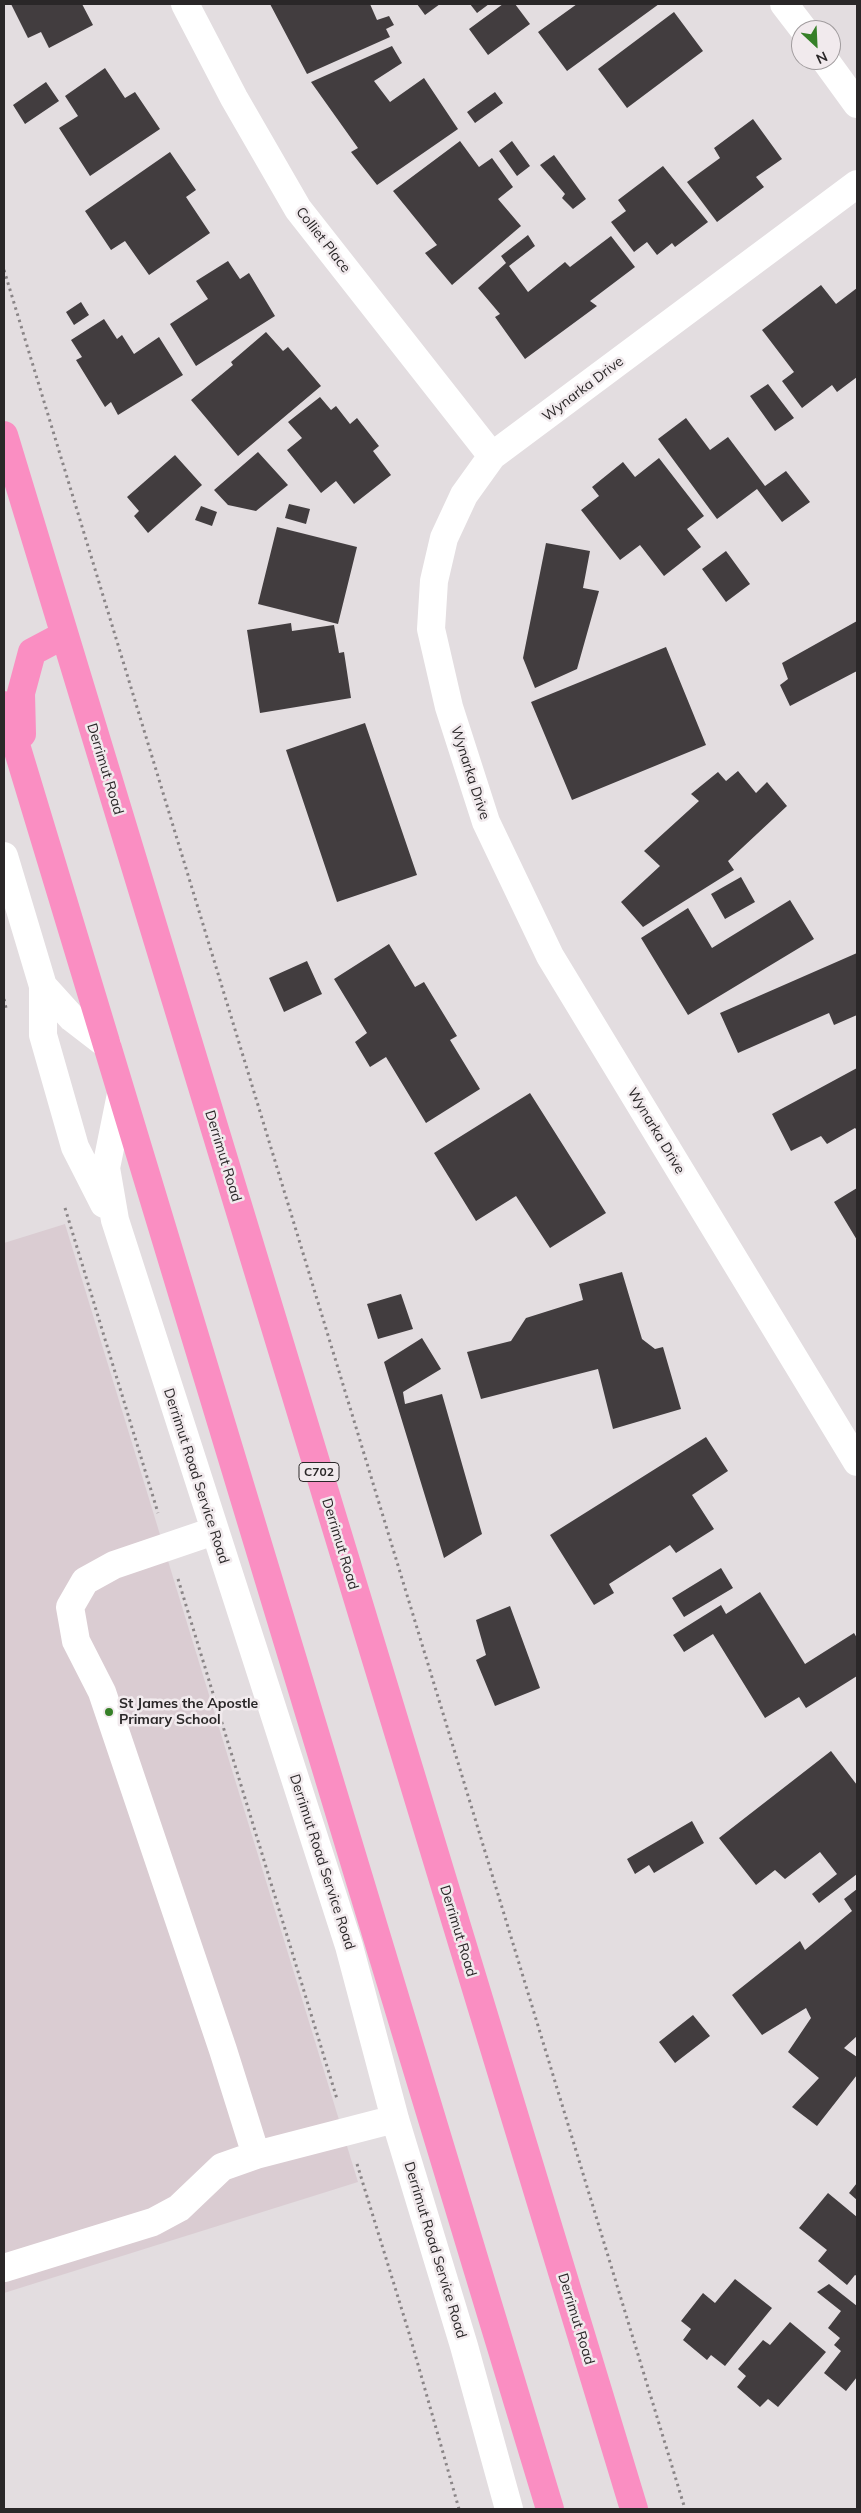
<!DOCTYPE html>
<html>
<head>
<meta charset="utf-8">
<style>
  body { margin:0 }
  #map { position:relative; width:861px; height:2513px; overflow:hidden; background:#e3dde0; font-family:Mulish,sans-serif }
  canvas { display:block }
  .frame { position:absolute; inset:0; border:5px solid #2a2728; pointer-events:none }
  .north { position:absolute; left:791px; top:20px; width:50px; height:50px; box-sizing:border-box; background:#f1eaed; border:1px solid #a19c9e; border-radius:50%; rotate:155deg; font-size:14px; font-weight:700; line-height:20px; text-align:center; color:#2a2728 }
  .north::after { content:''; display:block; margin:auto; width:18px; height:22px; background:#368028; clip-path:polygon(50% 0,100% 100%,50% 72%,0 100%) }
</style>
</head>
<body>
<div id="map">
<canvas width="861" height="2513"></canvas>
<div class="frame"></div>
<div class="north">N</div>
</div>
<script>
const ctx = document.querySelector('canvas').getContext('2d');
ctx.lineJoin = 'round';
function paint(path, color) { ctx.fillStyle = color; ctx.fill(path, 'evenodd'); }
function strokePath(path, color, width, dash) { ctx.strokeStyle = color; ctx.lineWidth = width; ctx.lineCap = dash ? 'butt' : 'round'; ctx.setLineDash(dash || []); ctx.stroke(path); }
function write(font, color, halo, rows, align = 'center') {
  ctx.font = font + ' Mulish,sans-serif'; ctx.lineWidth = 5; ctx.setLineDash([]); ctx.textBaseline = 'middle'; ctx.strokeStyle = halo; ctx.fillStyle = color; for (const [text, x, y, turn = 0] of rows) {
    ctx.save(); ctx.translate(x, y); ctx.rotate((+turn || 0) * Math.PI / 180); ctx.textAlign = isNaN(turn) ? turn : align; if (halo) ctx.strokeText(text, 0, 0); ctx.fillText(text, 0, 0); ctx.restore();
  }
}
const built = new Path2D(`
  M65,1224L358,2182L4,2293V1243Z`);
const building = new Path2D(`
  M11,4H82L93,25L49,48L41,32L28,38Z
  M270,4H370L377,20L389,16L394,25L386,29L390,37L307,74Z
  M417,4H440L425,15Z
  M470,4H489L477,13Z
  M503,4H515L530,24L488,55L469,29Z
  M577,4H659L567,71L538,32Z
  M674,12L703,51L627,108L598,69Z
  M392,46L402,63L374,81L390,102L424,78L458,129L377,185L351,152L358,148L311,82Z
  M105,68L125,98L135,92L160,129L90,176L59,128L78,116L65,96Z
  M46,82L59,101L25,124L13,105Z
  M495,92L503,103L475,123L467,112Z
  M753,119L782,159L756,177L764,187L717,222L687,182L720,158L714,148Z
  M460,141L479,167L492,158L513,187L498,199L521,226L452,285L425,253L437,245L393,191Z
  M512,141L530,166L517,176L499,151Z
  M170,152L196,190L186,197L210,233L149,275L125,241L111,250L85,211Z
  M554,155L586,199L573,209L562,198L565,194L540,165Z
  M663,166L708,222L675,247L672,243L657,255L647,242L634,252L611,222L626,211L618,200Z
  M528,235L535,246L509,266L528,292L565,262L570,267L611,236L635,267L590,301L597,306L525,359L495,317L500,314L478,288L506,263L501,256Z
  M228,261L240,279L249,273L275,316L196,366L170,324L208,299L196,281Z
  M821,285L836,304L857,288V377L837,392L832,385L802,408L782,381L794,372L762,330Z
  M81,302L89,315L74,325L66,312Z
  M104,319L117,339L122,335L134,354L159,337L183,375L118,415L111,402L105,407L76,360L82,357L71,340Z
  M266,332L283,351L288,347L321,386L238,456L191,400L233,365L231,362Z
  M768,384L794,418L775,431L750,396Z
  M320,397L331,410L336,406L350,424L357,418L379,446L373,451L391,475L354,504L336,481L321,493L287,450L302,438L288,422Z
  M686,418L710,450L728,437L765,486L786,471L810,502L782,522L757,489L717,519L658,439Z
  M258,452L288,485L256,511L228,505L214,490Z
  M175,455L202,485L148,533L134,516L139,511L127,497Z
  M659,458L704,516L687,529L701,547L664,576L640,545L620,560L581,510L599,496L592,487L623,462L635,477Z
  M289,504L310,509L306,524L285,518Z
  M201,506L217,512L212,526L195,520Z
  M277,527L357,547L338,624L258,604Z
  M546,543L590,551L583,588L599,591L577,669L535,688L523,658Z
  M726,551L750,584L726,602L702,569Z
  M857,621V671L790,706L780,685L788,679L782,663Z
  M291,623L292,631L334,625L339,653L344,652L351,698L260,713L247,630Z
  M666,647L706,745L572,800L531,702Z
  M365,723L417,875L337,902L286,750Z
  M738,771L756,793L767,782L787,806L728,861L734,870L643,927L621,902L660,866L644,851L699,801L691,794L718,772L726,781Z
  M741,877L755,902L725,919L711,894Z
  M790,900L814,939L688,1015L641,938L688,908L712,948Z
  M389,944L415,987L424,982L457,1036L450,1040L480,1089L426,1123L386,1057L370,1067L355,1042L367,1033L334,979Z
  M857,953V1015L834,1025L829,1013L738,1053L720,1013Z
  M307,961L322,994L284,1012L269,978Z
  M857,1068V1130L855,1128L827,1144L821,1136L791,1151L772,1114Z
  M530,1093L606,1213L550,1248L516,1196L476,1221L434,1153Z
  M857,1188V1240L834,1202Z
  M622,1272L642,1339L655,1349L663,1347L681,1409L613,1429L598,1369L481,1399L467,1352L511,1341L526,1318L583,1300L579,1284Z
  M401,1294L413,1329L378,1339L367,1304Z
  M422,1338L441,1369L403,1392L405,1404L442,1394L482,1534L444,1558L384,1362Z
  M706,1437L728,1471L692,1495L714,1529L676,1553L670,1545L609,1584L614,1593L594,1605L550,1535Z
  M721,1568L733,1588L684,1617L672,1598Z
  M760,1592L805,1664L854,1633L857,1638V1676L806,1708L799,1697L765,1718L713,1634L684,1652L673,1635L721,1605L726,1614Z
  M510,1606L540,1688L495,1706L476,1660L486,1655L476,1620Z
  M831,1751L857,1785V1874L819,1903L812,1894L837,1874L820,1852L785,1879L775,1870L756,1885L719,1838Z
  M692,1821L704,1843L654,1873L649,1865L635,1874L627,1859Z
  M857,1889V2036L844,2048L857,2057V2075L817,2126L792,2107L819,2078L788,2052L811,2018L806,2008L762,2035L732,1995L800,1941L805,1950L852,1911L844,1899Z
  M693,2015L710,2036L675,2063L659,2042Z
  M857,2183V2200L849,2193Z
  M828,2193L857,2217V2276L855,2275L847,2285L818,2261L827,2250L799,2228Z
  M735,2279L772,2308L725,2366L711,2355L707,2360L683,2340L691,2329L681,2321L703,2293L715,2303Z
  M829,2284L857,2306V2377L846,2391L824,2373L841,2351L834,2345L840,2338L828,2328L841,2311L817,2292Z
  M790,2322L826,2352L778,2407L768,2399L760,2407L737,2387L746,2376L738,2369L763,2340L770,2345Z`);
const path = new Path2D(`
  M4,270L685,2509
  M4,999L6,1008
  M65,1208L158,1513
  M178,1579L337,2099
  M357,2164L409,2333L459,2509`);
const minor = new Path2D(`
  M185,4L234,98L298,209L492,456
  M784,4L804,30
  M825,60L857,104
  M857,184L492,456L464,495L444,538L434,581L431,629L449,707L486,822L550,956L857,1462
  M4,856L43,986L72,1018L107,1045
  M43,986V1035L75,1147L104,1204
  M121,1094L106,1168L115,1220L349,1946L395,2119L464,2346L509,2509
  M214,1531L114,1565L85,1581L70,1607L76,1641L102,1692L223,2050L256,2155L395,2119
  M4,2268L153,2222L179,2208L222,2167L256,2155`);
const highway = new Path2D(`
  M4,435L634,2509
  M4,705L550,2509
  M22,734L21,693L32,652L64,635`);
const markers = [
  [109,1712,5,"#368028"]
];
const shields = [
  [319,1472,40]
];
const shieldNames = [
  ["C702",319,1472]
];
const streetNames = [
  ["Colliet Place",323,240,52],
  ["Wynarka Drive",583,389,-37],
  ["Derrimut Road",105,769,73],
  ["Wynarka Drive",470,773,72],
  ["Wynarka Drive",656,1131,59],
  ["Derrimut Road",223,1156,73],
  ["Derrimut Road Service Road",196,1476,72],
  ["Derrimut Road",340,1544,73],
  ["Derrimut Road Service Road",322,1862,72],
  ["Derrimut Road",458,1931,73],
  ["Derrimut Road Service Road",435,2250,73],
  ["Derrimut Road",576,2319,73]
];
const poiNames = [
  ["St James the Apostle",119,1704],
  ["Primary School",119,1720]
];
paint(built, '#daccd2');
paint(building, '#423d3f');
strokePath(path, '#8a8587', 3, [2.5, 4]);
strokePath(minor, '#fff', 28);
strokePath(highway, '#fa8ec2', 28);
for (const [x, y, r, color] of markers) { const dot = new Path2D(); dot.arc(x, y, r, 0, 2 * Math.PI); ctx.fillStyle = color; ctx.fill(dot); strokePath(dot, '#f1eaed', 2); }
for (const [x, y, w] of shields) { const box = new Path2D(); box.roundRect(x - w / 2, y - 9.5, w, 19, 4); ctx.fillStyle = '#f1eaed'; ctx.fill(box); strokePath(box, '#2a2728', 1); }
write('bold 12px', '#2a2728', null, shieldNames);
write('14px', '#2a2728', '#f1eaed', streetNames);
write('bold 14px', '#2a2728', '#f1eaed', poiNames, 'left');
</script>
</body>
</html>
